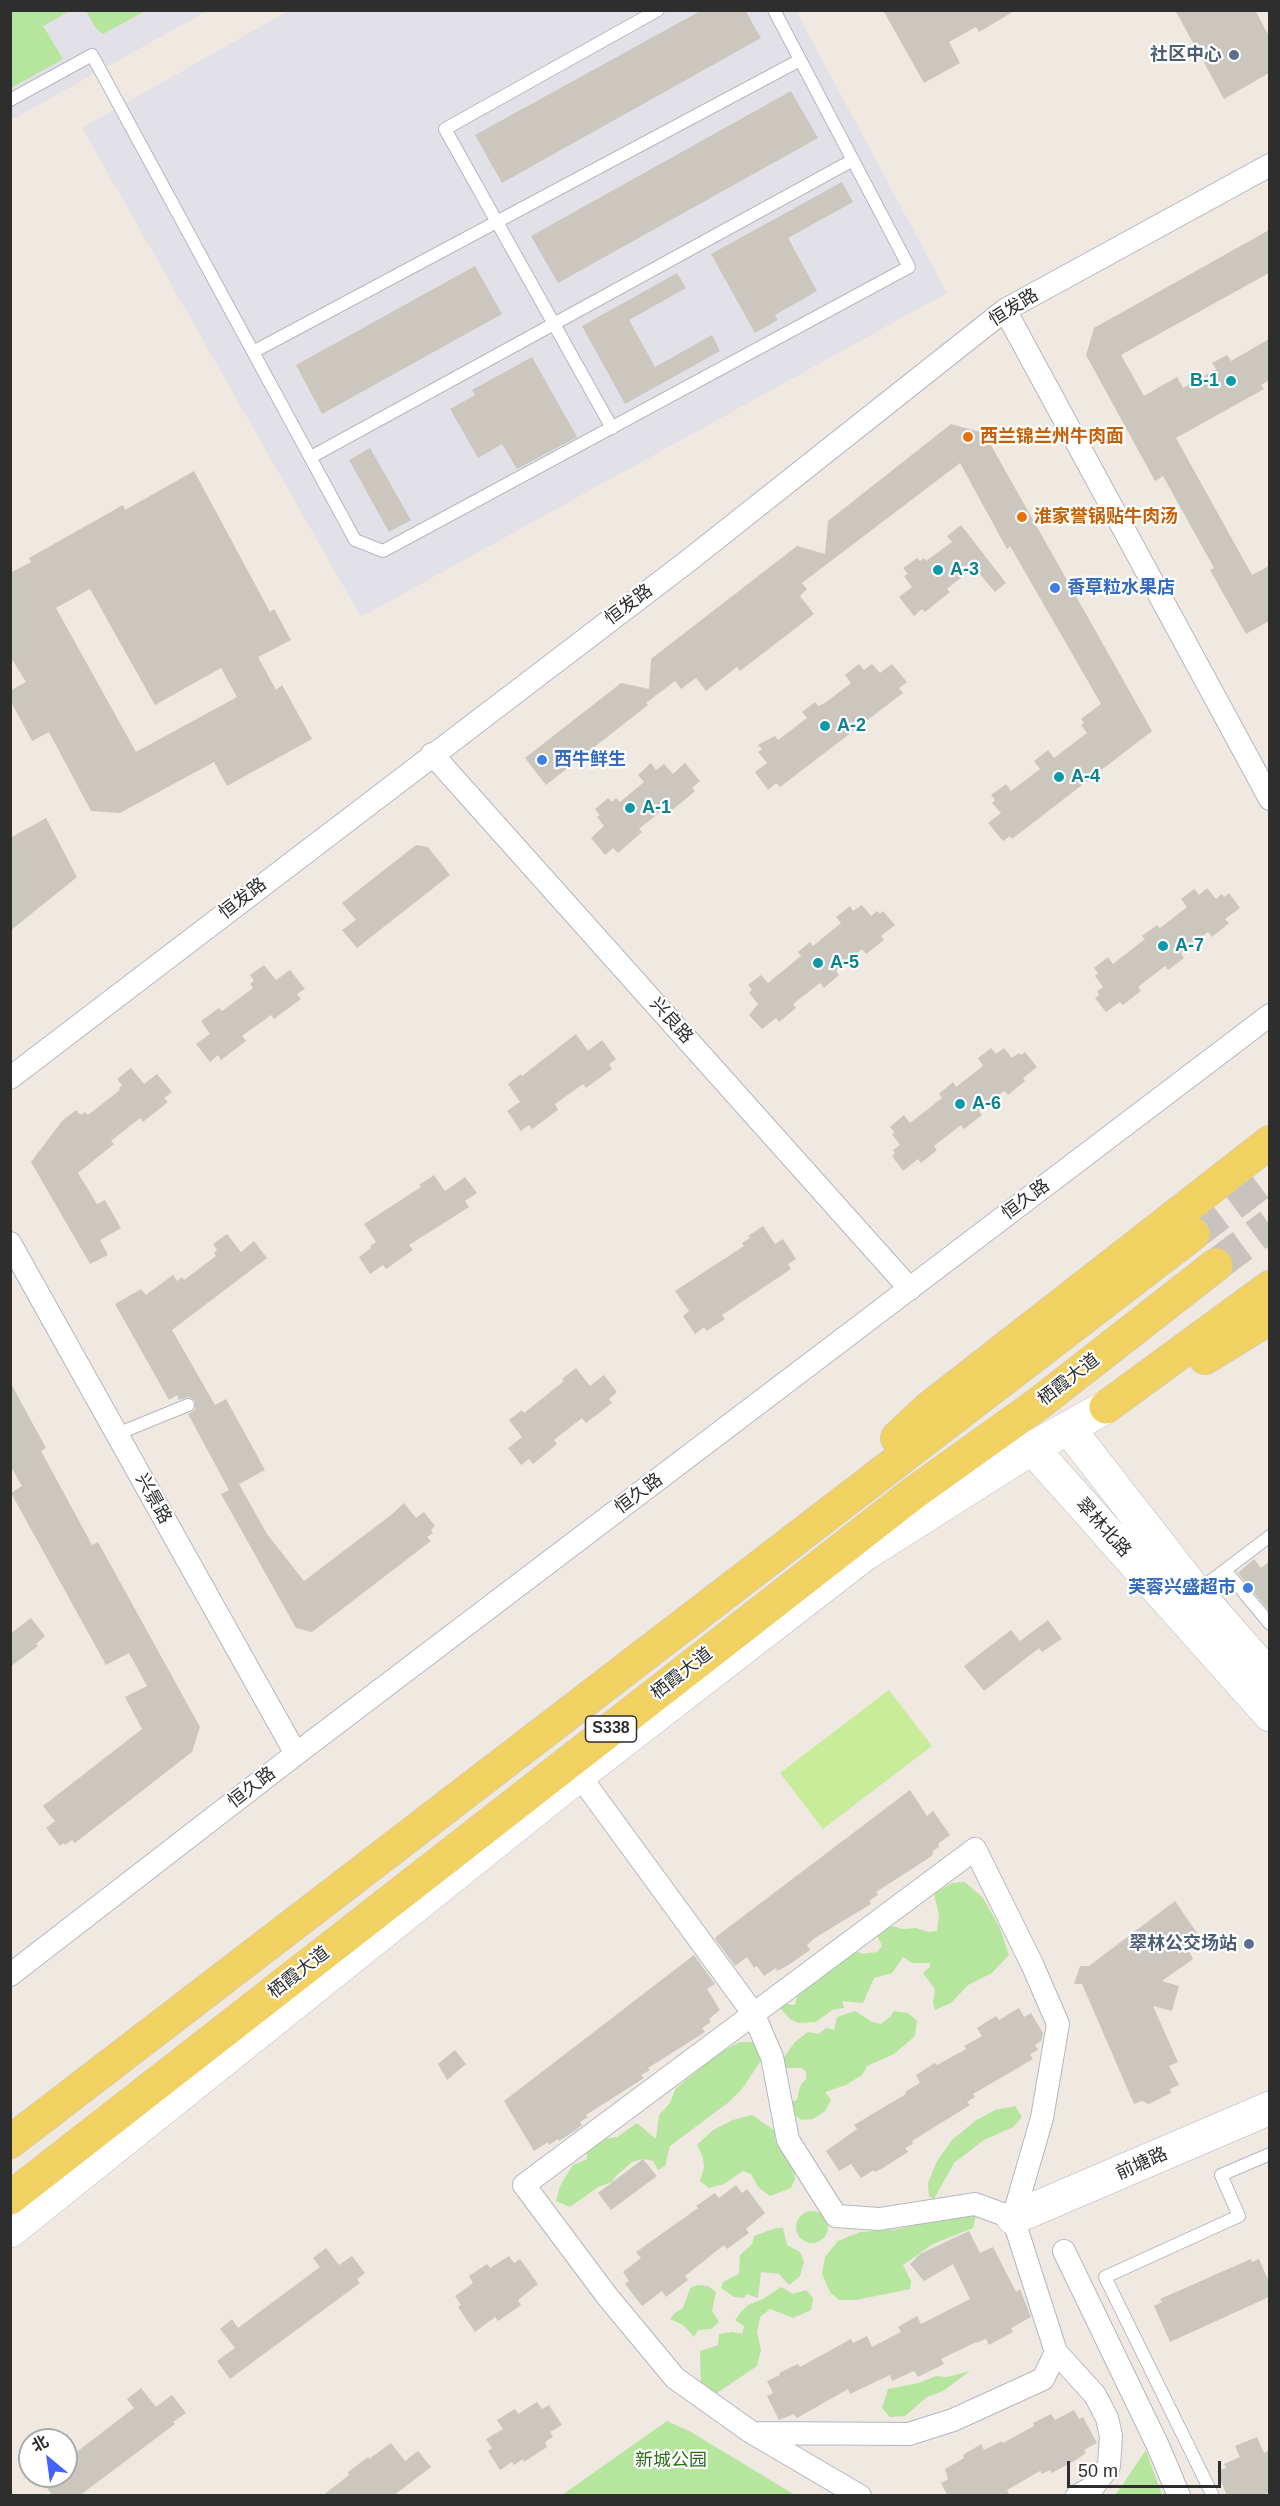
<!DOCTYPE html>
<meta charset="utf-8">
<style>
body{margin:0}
#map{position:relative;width:1280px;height:2506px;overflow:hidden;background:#efe9e1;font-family:Helvetica,"Noto Sans SC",sans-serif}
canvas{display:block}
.frame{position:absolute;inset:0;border:12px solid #2e2e2e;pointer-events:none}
.north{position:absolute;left:18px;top:2428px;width:60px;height:60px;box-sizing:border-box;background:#fff;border:2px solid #ababab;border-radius:50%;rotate:331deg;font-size:16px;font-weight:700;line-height:24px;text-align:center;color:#2e2e2e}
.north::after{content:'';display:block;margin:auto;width:21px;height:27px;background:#4264fb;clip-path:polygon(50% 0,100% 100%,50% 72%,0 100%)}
.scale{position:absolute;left:1067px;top:2461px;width:154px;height:27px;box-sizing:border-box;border:3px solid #2e2e2e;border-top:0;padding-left:8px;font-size:18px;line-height:21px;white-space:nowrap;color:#2e2e2e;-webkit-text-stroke:4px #fff;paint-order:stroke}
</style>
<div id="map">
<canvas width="1280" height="2506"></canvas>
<div class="frame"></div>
<div class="north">北</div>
<div class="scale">50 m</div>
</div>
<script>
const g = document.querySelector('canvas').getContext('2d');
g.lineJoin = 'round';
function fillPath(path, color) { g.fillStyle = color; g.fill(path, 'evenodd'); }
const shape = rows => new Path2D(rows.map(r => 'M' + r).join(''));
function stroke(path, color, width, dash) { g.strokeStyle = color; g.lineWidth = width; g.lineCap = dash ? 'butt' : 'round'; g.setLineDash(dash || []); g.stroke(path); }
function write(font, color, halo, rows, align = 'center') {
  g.font = font + ' Helvetica,"Noto Sans SC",sans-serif'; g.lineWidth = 4.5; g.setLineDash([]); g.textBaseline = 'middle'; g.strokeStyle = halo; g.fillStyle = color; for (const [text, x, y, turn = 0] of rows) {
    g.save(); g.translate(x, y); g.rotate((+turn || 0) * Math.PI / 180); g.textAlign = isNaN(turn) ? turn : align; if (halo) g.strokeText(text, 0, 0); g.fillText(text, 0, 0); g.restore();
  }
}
const industrial = shape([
 [11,11,207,11,11,120],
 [288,11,796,11,947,293,361,617,82,128]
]);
const green = shape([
 [11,10,70,11,43,26,63,59,11,88],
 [86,11,145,11,103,34,95,27],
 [965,1882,983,1898,1000,1928,1009,1955,992,1973,968,1985,951,2003,935,2010,933,2003,935,1989,923,1973,930,1967,930,1963,912,1963,903,1957,892,1973,874,1978,863,2003,842,2001,844,2008,832,2010,816,2022,798,2023,790,2019,780,2008,785,2004,795,2005,798,1993,851,1949,862,1954,877,1952,882,1946,877,1935,888,1925,903,1929,916,1928,929,1932,937,1931,939,1915,934,1894,952,1883],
 [855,2011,872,2022,881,2024,890,2017,894,2011,908,2013,917,2021,915,2036,894,2054,867,2066,862,2075,846,2085,825,2092,831,2100,825,2111,813,2119,801,2120,791,2112,790,2102,797,2100,800,2086,806,2079,806,2072,802,2068,783,2068,784,2057,795,2042,808,2032,819,2034,826,2028,834,2030,837,2017],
 [740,2042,753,2042,762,2051,762,2059,742,2089,729,2102,670,2146,665,2166,658,2170,653,2161,643,2159,632,2162,616,2176,612,2182,598,2187,570,2207,556,2201,560,2186,573,2165,587,2159,586,2149,596,2140,617,2137,637,2123,656,2139,659,2115,670,2103,676,2088,719,2053],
 [1015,2106,1022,2117,1013,2127,984,2140,954,2163,934,2199,929,2196,928,2183,937,2161,952,2140,975,2121,995,2110],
 [752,2115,775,2131,775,2139,781,2151,790,2156,794,2168,795,2179,791,2188,770,2196,758,2187,751,2174,743,2171,724,2184,709,2188,700,2181,704,2168,703,2157,697,2145,713,2130,733,2120],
 [971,2210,976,2215,973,2228,933,2244,903,2265,911,2281,910,2289,856,2300,839,2300,830,2292,822,2274,825,2257,838,2241,860,2232,899,2229],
 '796 2227a16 16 0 1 1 32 0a16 16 0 1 1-32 0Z',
 [776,2228,783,2228,787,2245,800,2252,804,2262,800,2276,789,2285,779,2274,761,2272,758,2298,747,2294,744,2298,734,2297,721,2288,723,2282,739,2274,740,2255,752,2244,754,2236],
 [697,2285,708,2286,716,2292,712,2311,719,2322,711,2329,698,2330,694,2337,683,2325,670,2319,675,2313,683,2308,690,2288],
 [781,2287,793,2294,806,2290,813,2298,811,2310,793,2318,770,2309,760,2317,757,2332,761,2350,757,2366,717,2393,701,2385,700,2351,718,2345,719,2334,732,2332,742,2334,744,2326,735,2320,741,2312,748,2305,763,2299],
 [970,2371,943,2391,927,2397,905,2416,890,2417,882,2408,888,2389,919,2383,936,2376,947,2377],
 [667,2421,691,2432,795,2495,562,2495],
 [1146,2450,1162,2495,1115,2495,1121,2487]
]);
const pitch = shape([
 [889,1690,932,1746,823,1829,780,1773]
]);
const building = shape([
 [702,10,745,10,761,38,502,183,475,135],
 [883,10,1016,10,979,32,976,27,949,42,960,63,924,83],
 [1175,10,1255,10,1269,36,1269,73,1224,99],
 [791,91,818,138,558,283,531,236],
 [842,182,853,202,788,238,817,291,775,315,778,320,755,333,711,254],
 [1269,230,1269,273,1121,355,1144,396,1177,377,1183,388,1216,369,1212,363,1227,355,1231,361,1269,339,1269,380,1261,385,1264,389,1176,438,1252,575,1269,566,1269,621,1246,634,1210,570,1214,568,1163,476,1155,481,1086,355,1094,328],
 [475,266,502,314,322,414,296,365],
 [677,273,686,288,629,320,655,367,712,335,720,351,625,404,582,326],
 [532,357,577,437,517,469,502,444,478,458,450,409,475,395,472,390],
 [951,424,984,433,1152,731,1012,839,1010,836,1003,841,988,823,1001,813,992,803,995,800,991,795,1006,784,1011,791,1040,769,1034,761,1048,750,1054,758,1087,733,1081,725,1084,723,1081,719,1101,704,1010,546,1007,549,960,463,802,583,807,589,800,596,814,614,740,671,737,667,706,691,696,678,681,689,675,681,646,703,648,705,546,785,525,758,621,683,649,689,651,659,797,546,825,554,828,521],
 [370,448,411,520,389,532,349,460],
 [194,471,270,612,274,609,291,640,258,657,276,690,282,685,312,739,227,786,214,762,120,813,91,811,49,732,32,741,10,700,10,691,26,682,10,656,10,573,31,562,29,558,123,505,125,510],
 [90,589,155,705,221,668,237,697,136,752,56,608],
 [961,525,1006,583,995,592,974,567,947,589,950,592,925,612,922,609,914,616,899,597,912,587,904,576,908,574,903,568,917,558,920,561,924,558,926,561,952,542,947,536],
 [859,664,864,670,872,664,880,673,892,664,907,682,899,688,903,693,780,787,776,783,768,790,755,772,767,763,758,752,762,749,758,745,775,736,778,740,807,718,802,712,815,702,818,706,825,703,851,683,845,675],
 [651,763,656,770,664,764,673,774,685,763,700,781,692,788,695,791,670,812,666,807,639,829,642,832,618,853,613,848,605,855,591,838,604,826,597,817,600,815,595,809,608,798,612,802,616,798,620,802,644,782,638,775],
 [46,818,77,877,10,931,10,838],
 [416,845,428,847,450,875,357,948,342,930,356,920,342,903],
 [1207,888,1216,899,1222,894,1224,897,1229,893,1240,908,1225,919,1229,923,1212,937,1208,932,1181,953,1184,958,1168,970,1165,966,1138,987,1141,991,1123,1005,1120,1002,1106,1012,1095,998,1099,995,1097,991,1103,987,1095,976,1098,973,1094,968,1108,957,1113,964,1145,939,1142,936,1157,925,1160,928,1187,907,1181,899,1194,889,1199,895],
 [862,905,871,916,877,911,880,914,883,911,895,925,881,936,884,940,866,954,862,949,836,971,839,975,824,988,820,983,793,1004,796,1008,779,1022,776,1018,762,1029,749,1015,758,1004,749,993,752,990,748,985,761,975,768,983,801,956,798,952,810,942,813,946,841,923,836,917,850,906,853,911],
 [264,965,276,980,290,970,305,989,297,994,301,999,274,1019,271,1015,242,1036,246,1041,221,1060,218,1055,210,1062,196,1044,210,1034,201,1021,219,1008,222,1011,253,988,250,984,254,981,250,975],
 [576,1034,588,1051,602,1040,616,1059,609,1064,612,1069,586,1088,583,1084,555,1104,558,1110,532,1129,529,1125,521,1131,507,1111,520,1102,508,1084,521,1074,522,1076],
 [991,1048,996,1054,1004,1048,1012,1058,1019,1053,1021,1055,1025,1052,1037,1067,1023,1078,1025,1081,1008,1095,1004,1091,979,1111,982,1115,964,1129,961,1125,934,1146,937,1150,921,1163,918,1159,903,1171,892,1156,895,1153,893,1150,900,1145,892,1134,895,1133,890,1127,904,1115,910,1123,942,1098,939,1094,953,1082,956,1087,983,1066,978,1058],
 [131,1068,144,1084,157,1074,172,1092,164,1098,168,1102,143,1122,140,1118,111,1141,114,1144,78,1173,97,1204,105,1200,121,1228,100,1240,108,1255,90,1264,31,1162,62,1121,76,1110,81,1115,85,1112,88,1115,120,1090,119,1088,122,1085,117,1079],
 [434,1175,445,1191,465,1177,477,1193,465,1201,469,1207,409,1245,413,1250,386,1269,383,1265,370,1274,359,1257,371,1248,370,1246,376,1242,364,1224,421,1187,419,1185],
 [763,1226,775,1244,783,1239,796,1259,788,1264,791,1269,722,1315,725,1319,707,1331,704,1327,695,1334,683,1316,689,1311,675,1291,744,1246,742,1243,750,1238,748,1236],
 [227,1234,241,1252,254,1241,267,1258,172,1330,215,1405,226,1399,265,1470,239,1484,267,1534,304,1581,391,1515,404,1503,416,1518,424,1512,435,1526,431,1530,433,1533,427,1537,431,1541,312,1632,296,1628,221,1494,229,1490,188,1414,195,1410,195,1401,189,1397,179,1400,177,1395,169,1400,115,1304,141,1289,146,1295,173,1275,177,1281,182,1277,184,1280,216,1256,214,1253,217,1250,213,1244],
 [576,1368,590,1386,604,1375,617,1392,609,1399,612,1403,586,1423,582,1418,554,1440,557,1444,533,1464,529,1459,521,1465,508,1448,522,1437,509,1420,522,1410,524,1413,564,1381,562,1379],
 [10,1382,46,1448,41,1451,92,1545,98,1542,200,1727,192,1752,75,1843,72,1840,65,1845,63,1843,60,1846,46,1828,55,1821,43,1806,142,1729,125,1697,147,1686,129,1653,106,1665,11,1493,22,1486,10,1465],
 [1254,1559,1261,1568,1269,1562,1269,1611,1238,1573],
 [31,1618,45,1636,36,1644,38,1646,10,1667,10,1634],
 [1048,1620,1062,1639,1042,1652,1039,1648,984,1691,964,1666,1011,1630,1020,1641],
 [910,1790,927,1816,933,1811,950,1835,938,1844,939,1847,933,1851,932,1856,876,1892,878,1895,869,1901,871,1904,815,1938,807,1945,810,1950,787,1966,777,1971,776,1968,764,1976,757,1966,754,1968,747,1957,735,1966,715,1939,717,1936],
 [1175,1901,1201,1939,1187,1948,1193,1959,1162,1981,1179,1986,1172,2011,1153,2006,1178,2062,1169,2066,1179,2085,1170,2089,1171,2093,1149,2104,1142,2101,1134,2104,1082,1984,1074,1984,1080,1966,1089,1966],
 [694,1955,715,1984,707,1989,720,2010,709,2019,711,2022,702,2028,705,2032,648,2068,650,2070,641,2075,644,2078,586,2115,588,2117,580,2122,582,2125,576,2130,559,2141,558,2139,549,2145,548,2142,534,2151,504,2101],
 [1019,2008,1024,2017,1031,2013,1043,2033,1041,2041,1035,2045,1038,2050,1030,2054,1033,2059,973,2094,975,2097,967,2102,970,2105,912,2141,913,2144,905,2148,908,2152,883,2168,875,2172,874,2170,861,2178,851,2164,839,2171,826,2151,857,2129,854,2125,906,2094,905,2092,920,2083,916,2075,935,2063,937,2065,966,2049,964,2046,982,2036,977,2028,996,2016,999,2020],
 [455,2050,466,2064,447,2080,438,2064],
 [643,2159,657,2176,611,2210,598,2193],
 [736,2185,742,2193,747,2189,765,2213,746,2229,749,2233,727,2249,724,2245,685,2276,688,2280,666,2297,662,2291,642,2306,625,2284,629,2281,623,2272,641,2258,636,2252,698,2208,696,2206,715,2193,719,2198],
 [969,2231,980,2253,993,2247,1016,2292,1020,2289,1031,2317,1011,2328,1013,2332,989,2345,986,2339,976,2343,976,2342,941,2359,944,2364,918,2377,914,2371,892,2381,890,2375,850,2394,848,2389,797,2418,794,2414,779,2420,767,2396,773,2393,767,2381,780,2375,779,2373,798,2364,800,2367,851,2339,853,2343,867,2336,872,2347,901,2332,898,2327,917,2316,921,2324,970,2299,953,2264,924,2281,910,2264,920,2254],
 [326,2248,339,2265,352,2256,365,2273,357,2279,360,2283,230,2379,217,2361,235,2348,220,2329,232,2319,238,2328,320,2267,313,2258],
 [509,2256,514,2263,520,2259,538,2284,518,2300,521,2305,498,2321,495,2317,475,2332,458,2307,461,2305,455,2296,473,2283,469,2276,487,2264,490,2268],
 [1251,2259,1252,2262,1259,2259,1269,2282,1269,2297,1170,2342,1154,2306,1162,2302,1160,2299],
 [141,2388,156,2407,172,2395,186,2413,173,2422,175,2424,79,2496,53,2496,38,2476,66,2476,66,2460,134,2408,127,2399],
 [537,2402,542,2409,549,2405,562,2425,550,2432,553,2437,545,2442,547,2447,524,2462,523,2459,514,2465,512,2462,500,2470,488,2451,492,2448,486,2439,503,2429,497,2420,515,2409,518,2414],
 [1074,2410,1079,2419,1083,2417,1097,2443,1084,2450,1086,2453,1076,2460,1052,2473,1050,2470,1042,2474,1040,2471,1007,2490,1010,2496,948,2496,941,2483,948,2479,945,2469,964,2458,963,2455,981,2444,984,2450,1002,2441,1003,2443,1034,2426,1033,2423,1051,2414,1055,2420],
 [1257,2437,1264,2453,1269,2450,1269,2492,1262,2496,1227,2496,1217,2471,1226,2468,1224,2464,1240,2457,1235,2446],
 [391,2443,405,2461,418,2451,431,2467,393,2496,322,2496,349,2475,348,2472,368,2457,369,2459]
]);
const primaryTunnel = shape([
 [1193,1234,1270,1176],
 [1216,1265,1270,1225]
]);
const lane = shape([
 [10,100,92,55,355,540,383,551,909,267,774,10],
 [253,352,800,60],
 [612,428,445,129,658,10],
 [311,457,853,160],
 [117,1434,188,1405],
 [1225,1570,1270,1624],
 [1196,1592,1270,1536],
 [1213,2496,1105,2277,1239,2216,1221,2175,1270,2154]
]);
const street = shape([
 [1005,310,1270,799],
 [432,754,910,1289],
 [10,1078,688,561,1005,310,1270,165],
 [10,1243,296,1754],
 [579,1775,753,2013,772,2057,788,2140,836,2216,879,2219,975,2204,1013,2218],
 [10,1975,296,1754,1270,1015],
 [1064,2251,1158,2446,1179,2496],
 [755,2433,909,2434,953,2420,1043,2379,1056,2352],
 [860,2496,751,2432,675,2378,607,2296,524,2185,975,1849,1032,1964,1058,2024,1042,2118,1013,2218,1056,2352,1095,2395,1107,2418,1111,2436,1109,2466,1093,2487,1077,2496]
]);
const secondary = shape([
 [1069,1429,1196,1592,1270,1677],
 [1032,1448,1270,1715],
 [1013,2218,1270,2108],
 [10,2231,579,1775,865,1554,1032,1448,1106,1407]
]);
const primary = shape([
 [1205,1358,1270,1318],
 [1106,1407,1270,1287],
 [897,1438,929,1408,1270,1142],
 [10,2142,1193,1234],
 [10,2198,915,1492,1038,1404,1216,1265]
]);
const markers = [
 [1234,55,6,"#5c6f8a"],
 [1231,381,6,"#0f9aa8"],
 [968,437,6,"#e8710a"],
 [1022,517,6,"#e8710a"],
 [938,570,6,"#0f9aa8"],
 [1055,588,6,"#3f7fe0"],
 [825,726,6,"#0f9aa8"],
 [542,760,6,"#3f7fe0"],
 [1059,777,6,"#0f9aa8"],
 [630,808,6,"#0f9aa8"],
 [1163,946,6,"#0f9aa8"],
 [818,963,6,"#0f9aa8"],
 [960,1104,6,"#0f9aa8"],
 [1248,1588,6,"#3f7fe0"],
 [1249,1944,6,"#5c6f8a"]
];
const shields = [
 [611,1729,51]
];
const shieldNames = [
 ["S338",611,1729]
];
const serviceNames = [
 ["社区中心",1222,55],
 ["翠林公交场站",1237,1944]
];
const streetNames = [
 ["恒发路",1014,308,-32],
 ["恒发路",629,605,-37],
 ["恒发路",243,899,-38],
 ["兴良路",671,1021,48],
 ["恒久路",1026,1200,-37],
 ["栖霞大道",1069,1380,-38],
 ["恒久路",639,1494,-37],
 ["兴景路",153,1499,61],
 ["翠林北路",1103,1528,48],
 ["栖霞大道",682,1674,-38],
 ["恒久路",252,1788,-38],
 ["栖霞大道",299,1973,-38],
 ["前塘路",1142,2164,-24]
];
const cultureNames = [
 ["B-1",1219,381,"right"],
 ["A-3",950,570],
 ["A-2",837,726],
 ["A-4",1071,777],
 ["A-1",642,808],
 ["A-7",1175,946],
 ["A-5",830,963],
 ["A-6",972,1104]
];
const foodNames = [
 ["西兰锦兰州牛肉面",980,437],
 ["淮家誉锅贴牛肉汤",1034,517]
];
const shopNames = [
 ["香草粒水果店",1067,588],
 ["西牛鲜生",554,760],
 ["芙蓉兴盛超市",1236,1588,"right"]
];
const parkNames = [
 ["新城公园",671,2461]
];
fillPath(industrial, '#e3e1e8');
fillPath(green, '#b6e59e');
fillPath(pitch, '#c9ec9a');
fillPath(building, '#cbc7bf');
stroke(primaryTunnel, '#c8c4bd', 33, [33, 16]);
stroke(lane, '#b4b7c1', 14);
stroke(street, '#b4b7c1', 24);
stroke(secondary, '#b4b7c1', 34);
stroke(primary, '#c9c9c9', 34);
stroke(lane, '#fff', 12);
stroke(street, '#fff', 22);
stroke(secondary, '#fff', 33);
stroke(primary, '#f2d163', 33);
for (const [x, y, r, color] of markers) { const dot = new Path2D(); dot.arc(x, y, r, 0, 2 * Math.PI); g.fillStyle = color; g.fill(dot); stroke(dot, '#fff', 2); }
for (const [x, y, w] of shields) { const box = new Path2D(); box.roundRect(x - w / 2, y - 13, w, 26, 4.5); g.fillStyle = '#fff'; g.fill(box); stroke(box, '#2e2e2e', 1.5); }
write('bold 16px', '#2e2e2e', null, shieldNames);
write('bold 18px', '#4e5e75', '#fff', serviceNames, 'right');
write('18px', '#2e2e2e', '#fff', streetNames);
write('bold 18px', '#0d838f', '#fff', cultureNames, 'left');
write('bold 18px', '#c56008', '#fff', foodNames, 'left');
write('bold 18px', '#366cbe', '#fff', shopNames, 'left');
write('18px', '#2c6e1b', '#fff', parkNames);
</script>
